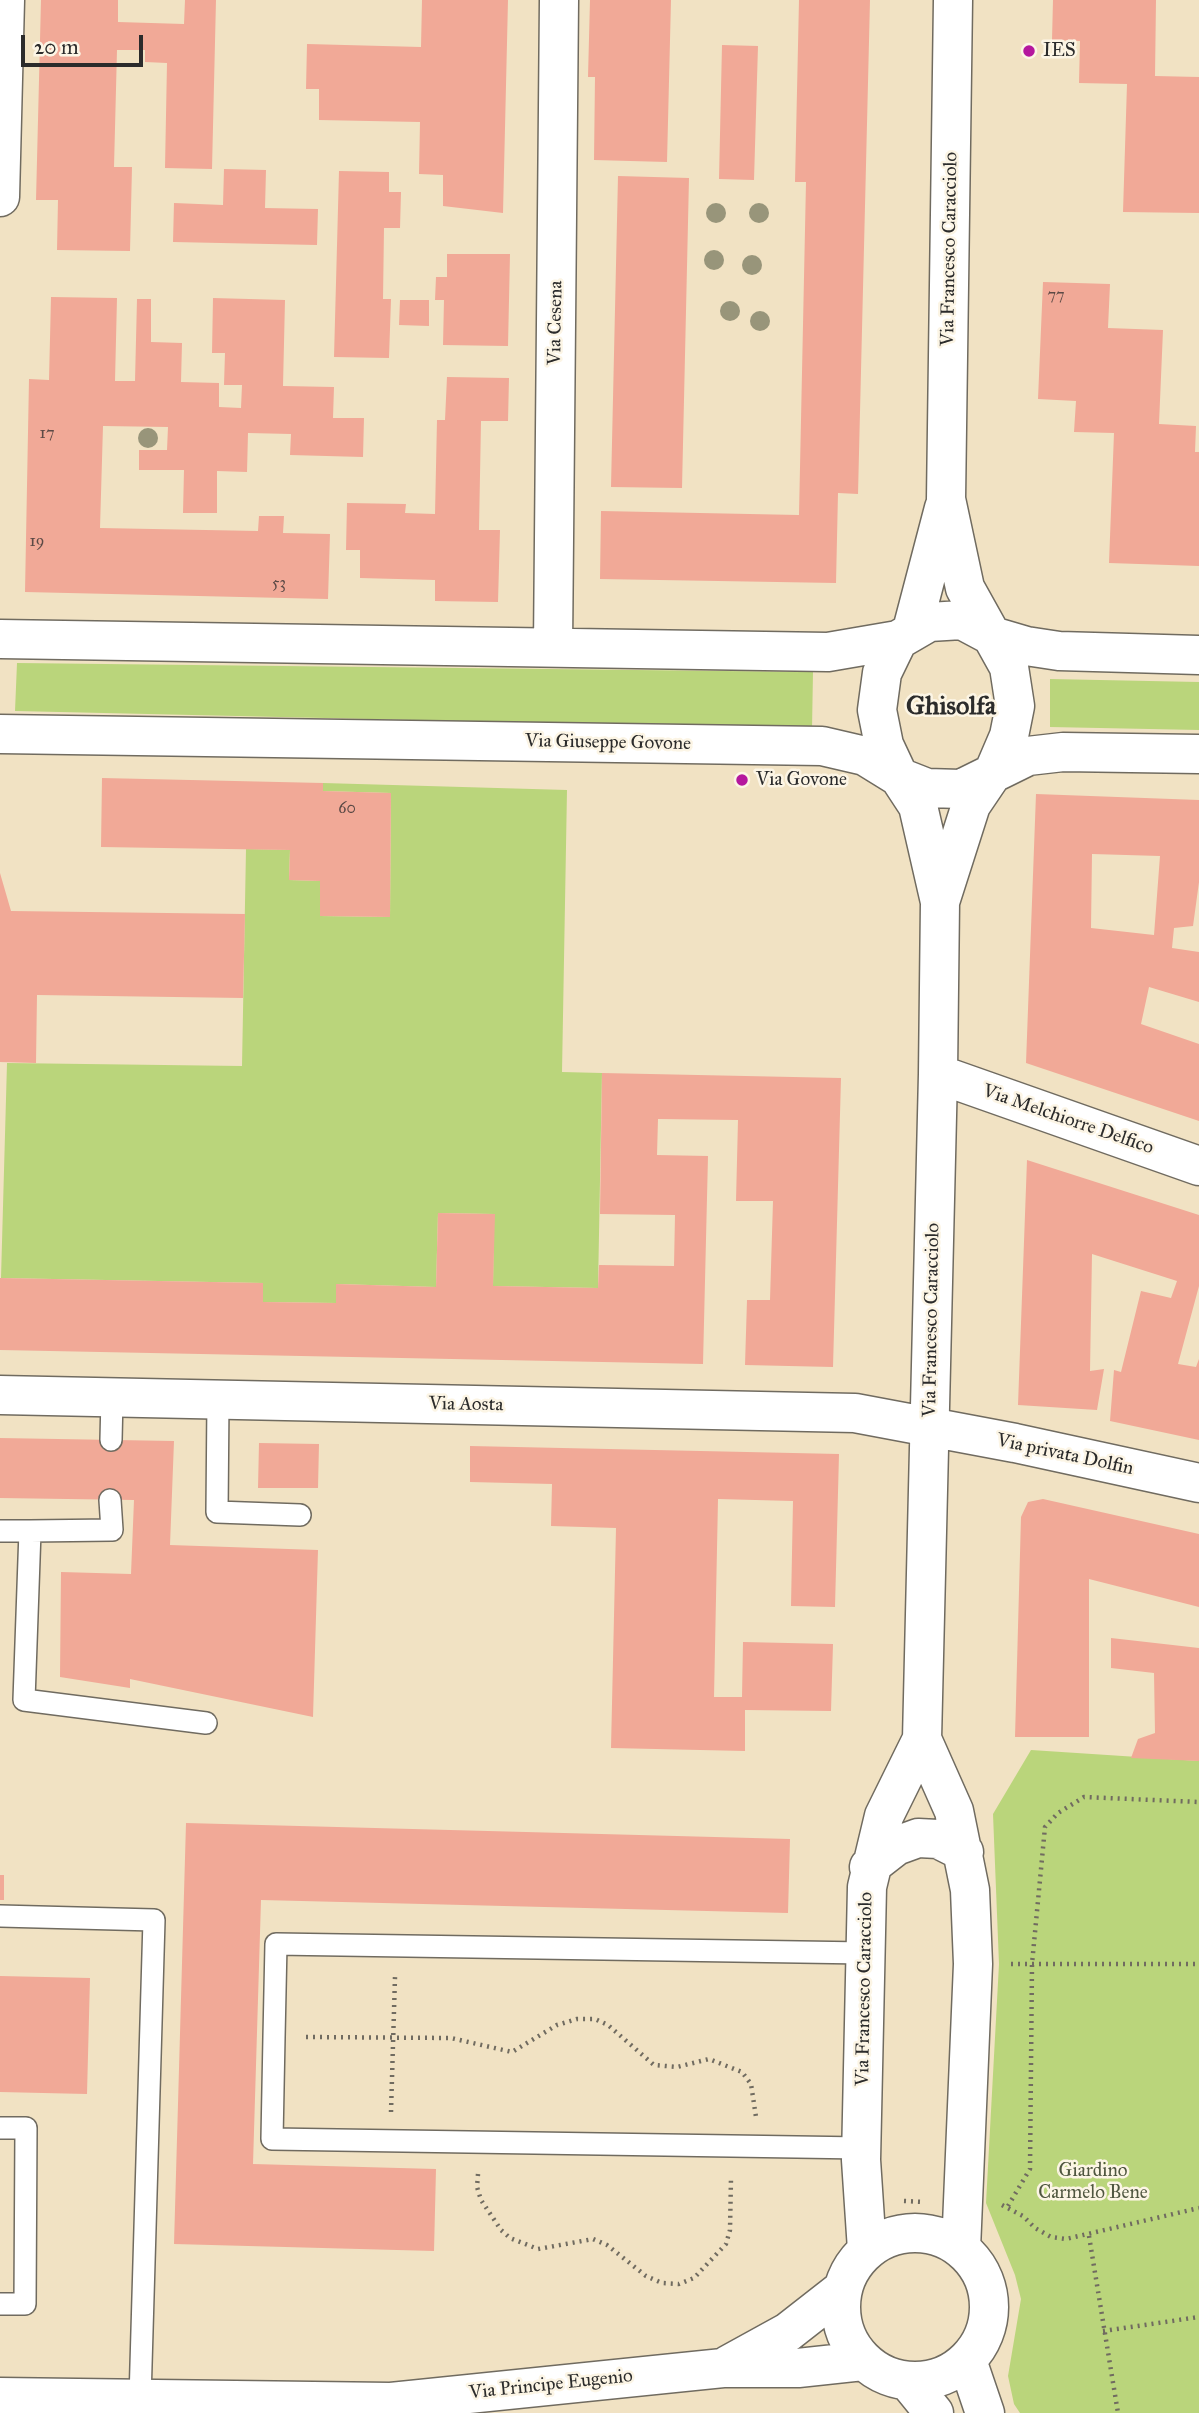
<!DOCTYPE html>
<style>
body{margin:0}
#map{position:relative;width:1199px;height:2413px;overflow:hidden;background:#f1e2c3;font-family:"IM FELL Great Primer",serif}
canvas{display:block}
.scale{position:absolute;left:21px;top:35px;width:122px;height:32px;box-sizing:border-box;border:4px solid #2b2b2b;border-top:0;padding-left:9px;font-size:21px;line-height:24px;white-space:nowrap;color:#2b2b2b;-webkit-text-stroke:5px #fcf5e5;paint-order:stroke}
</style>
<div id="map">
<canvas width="1199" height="2413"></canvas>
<div class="scale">20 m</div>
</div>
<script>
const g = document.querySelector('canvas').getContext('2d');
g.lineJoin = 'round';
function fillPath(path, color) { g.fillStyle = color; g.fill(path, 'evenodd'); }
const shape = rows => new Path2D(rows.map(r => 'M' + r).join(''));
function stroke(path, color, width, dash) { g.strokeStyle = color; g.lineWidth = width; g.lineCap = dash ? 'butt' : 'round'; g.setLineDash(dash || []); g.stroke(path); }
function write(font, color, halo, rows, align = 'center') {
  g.font = font + ' "IM FELL Great Primer",serif'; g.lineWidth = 5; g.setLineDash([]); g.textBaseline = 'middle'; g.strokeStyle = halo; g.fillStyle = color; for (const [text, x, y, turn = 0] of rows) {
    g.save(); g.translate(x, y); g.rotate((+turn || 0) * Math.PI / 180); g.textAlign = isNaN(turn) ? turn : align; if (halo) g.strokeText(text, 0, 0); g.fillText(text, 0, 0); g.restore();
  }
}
const green = shape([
 [17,663,813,672,812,729,15,711],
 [1050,679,1199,682,1199,730,1050,727],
 [323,783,567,790,562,1072,602,1073,598,1288,493,1286,494,1214,438,1213,436,1287,337,1284,336,1303,263,1302,263,1283,1,1278,7,1063,242,1066,246,849,290,850,289,880,320,881,320,916,390,917,391,793,323,791],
 [1031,1750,1199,1761,1199,2413,1020,2413,1014,2404,1008,2376,1021,2299,1015,2275,986,2203,999,1964,993,1814]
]);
const building = shape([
 [41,0,118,0,118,22,184,24,185,0,216,0,212,169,165,168,167,63,145,62,145,50,117,50,114,167,132,167,130,251,57,250,58,200,36,200],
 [422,0,508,0,503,213,443,206,443,175,419,174,420,122,319,120,319,89,306,89,307,44,421,47],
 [590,0,671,0,667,162,594,160,595,77,588,77],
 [799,0,870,0,858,494,838,493,836,583,600,579,601,511,799,515,806,182,795,182],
 [1053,0,1156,0,1155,76,1199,77,1199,213,1123,212,1127,84,1079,83,1080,41,1052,40],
 [722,45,758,46,754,180,719,179],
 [224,169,266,170,265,208,318,209,317,245,173,242,174,203,223,205],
 [339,171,389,172,389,192,401,192,400,228,384,228,383,299,391,299,389,358,334,357],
 [618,176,689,178,682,488,611,487],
 [447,254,510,254,508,346,443,345,444,300,435,300,436,277,447,277],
 [1043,282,1110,284,1108,328,1163,330,1159,424,1196,426,1195,452,1199,452,1199,566,1109,563,1114,433,1074,432,1076,401,1038,399],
 [51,297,117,298,115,381,135,381,137,299,151,299,151,342,182,343,181,382,219,383,219,407,241,408,242,385,224,385,225,353,212,353,213,298,285,300,283,386,334,387,333,418,364,418,363,457,290,455,291,434,248,433,247,472,217,471,217,513,183,513,184,470,139,470,139,450,167,450,168,427,103,426,100,528,258,531,259,516,284,516,283,533,330,534,328,599,25,592,29,379,49,380],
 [400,300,429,300,429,326,399,325],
 [447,377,509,378,508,421,481,421,479,530,500,530,498,602,435,601,435,580,360,578,360,550,346,550,347,503,406,504,405,513,435,514,437,420,445,420],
 [102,778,323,783,323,791,391,793,390,917,320,916,320,881,289,880,290,850,101,847],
 [1036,794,1199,800,1199,882,1193,926,1174,928,1172,948,1199,952,1199,1002,1149,987,1141,1024,1199,1044,1199,1121,1026,1063],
 [1092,854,1160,856,1154,935,1091,928],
 [0,873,11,911,245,914,243,998,37,995,36,1063,0,1062],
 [602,1073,841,1078,833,1367,745,1365,747,1300,770,1300,773,1201,736,1201,738,1120,658,1119,657,1155,708,1156,703,1364,0,1350,0,1278,263,1283,263,1302,336,1303,336,1284,436,1287,438,1213,495,1214,493,1286,598,1288,599,1265,674,1266,675,1215,600,1214],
 [1027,1160,1199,1215,1199,1286,1178,1364,1196,1367,1199,1359,1199,1440,1110,1421,1114,1370,1121,1372,1141,1291,1171,1298,1177,1281,1092,1254,1090,1371,1104,1369,1097,1410,1018,1405],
 [0,1438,174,1441,170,1545,318,1550,313,1717,130,1679,130,1688,60,1677,61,1572,131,1574,134,1500,0,1498],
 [259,1443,319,1444,318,1488,258,1488],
 [470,1446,839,1454,835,1607,791,1606,793,1501,718,1499,714,1697,742,1697,743,1642,833,1644,831,1711,745,1710,745,1751,611,1748,616,1528,551,1526,552,1484,470,1482],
 [1043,1499,1199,1534,1199,1607,1089,1579,1089,1737,1015,1737,1021,1517,1028,1502],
 [1111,1638,1199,1648,1199,1761,1131,1758,1138,1739,1155,1733,1154,1673,1111,1668],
 [186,1823,790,1839,788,1913,261,1900,253,2164,436,2169,434,2251,174,2244],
 [0,1875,4,1875,4,1900,0,1900],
 [0,1976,90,1978,87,2094,0,2092]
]);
const path = shape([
 [1011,1964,1199,1964],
 [306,2037,451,2038,512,2052,557,2025,577,2019,595,2019,608,2025,654,2065,677,2067,709,2059,742,2072,751,2084,756,2117],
 [391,2112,395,1977],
 [478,2174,477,2187,481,2200,501,2230,510,2238,538,2249,593,2239,607,2245,646,2276,662,2283,679,2284,694,2278,726,2244,730,2230,731,2178],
 [904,2201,924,2202],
 [1002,2205,1023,2216,1035,2228,1051,2237,1066,2239,1199,2208],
 [1008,2206,1030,2169,1032,1964,1045,1827,1058,1813,1084,1797,1199,1802],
 [1089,2236,1118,2413],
 [1103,2331,1199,2317]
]);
const lane = shape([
 [218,1400,217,1512,300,1515],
 [111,1440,112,1398],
 [110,1500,112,1530,30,1531,24,1700,206,1723],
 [0,1531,30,1531],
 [0,1916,154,1920,140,2399],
 [0,2128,26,2128,25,2304,0,2304],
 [862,2148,272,2139,274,2037,276,1944,865,1953]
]);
const street = shape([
 [0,197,5,0],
 [912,630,944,508],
 [0,639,828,652,898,640,929,622,962,620,992,636,1026,646,1059,651,1199,655],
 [553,646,559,0],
 [0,734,822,746,865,756,899,777,927,788,961,789,1028,756,1063,752,1199,754],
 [940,902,971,805,994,771,1009,736,1015,706,1009,667,965,588,946,499,953,0],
 [938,1074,1199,1166],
 [0,1395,855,1413,1015,1443,1199,1483],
 [922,1739,954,1811,970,1890,973,1964,961,2249],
 [869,1867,896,1846,918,1838,938,1839,964,1852],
 '841 2307a74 74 0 1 1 148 0a74 74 0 1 1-148 0Z',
 [867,2250,861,2160,867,1887,884,1816,922,1739,938,1074,940,902,918,806,899,777,884,745,877,710,882,673,898,640],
 [967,2360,985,2413],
 [728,2365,788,2332,843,2289],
 [908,2381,934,2413],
 [0,2397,391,2402,723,2368,798,2368,863,2361]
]);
const trees = [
 [716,213],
 [759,213],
 [714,260],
 [752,265],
 [730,311],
 [760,321],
 [148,438]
];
const markers = [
 [1029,51,7,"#b5179e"],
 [742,780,7,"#b5179e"]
];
const numberNames = [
 ["77",1056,296],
 ["17",47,434],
 ["19",37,542],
 ["53",279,584],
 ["60",347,809]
];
const poiNames = [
 ["IES",1043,51],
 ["Via Govone",756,780]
];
const streetNames = [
 ["Via Francesco Caracciolo",950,249,-89],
 ["Via Cesena",556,323,-89],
 ["Via Giuseppe Govone",608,743,1],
 ["Via Melchiorre Delfico",1068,1120,19],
 ["Via Francesco Caracciolo",932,1320,-89],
 ["Via Aosta",466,1405,1],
 ["Via privata Dolfin",1065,1455,12],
 ["Via Francesco Caracciolo",865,1989,-89],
 ["Via Principe Eugenio",551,2385,-6]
];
const parkNames = [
 ["Giardino",1093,2171],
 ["Carmelo Bene",1093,2193]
];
const districtNames = [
 ["Ghisolfa",951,708]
];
fillPath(green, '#bad57b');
fillPath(building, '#f1a997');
stroke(lane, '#706b60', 24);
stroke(street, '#706b60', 41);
stroke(path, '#706b60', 4.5, [2, 5]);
stroke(lane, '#fff', 21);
stroke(street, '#fff', 38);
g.fillStyle = '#98957a';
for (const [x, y] of trees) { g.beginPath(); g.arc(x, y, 10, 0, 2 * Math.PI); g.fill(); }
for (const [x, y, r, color] of markers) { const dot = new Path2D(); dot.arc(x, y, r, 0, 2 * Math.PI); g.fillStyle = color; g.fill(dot); stroke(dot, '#fcf5e5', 2.5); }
write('16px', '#5c4a46', null, numberNames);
write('19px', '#2b2b2b', '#fcf5e5', poiNames, 'left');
write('19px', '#2b2b2b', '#fcf5e5', streetNames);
write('19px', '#4f563f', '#fcf5e5', parkNames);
write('bold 26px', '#2b2b2b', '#fcf5e5', districtNames);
</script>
